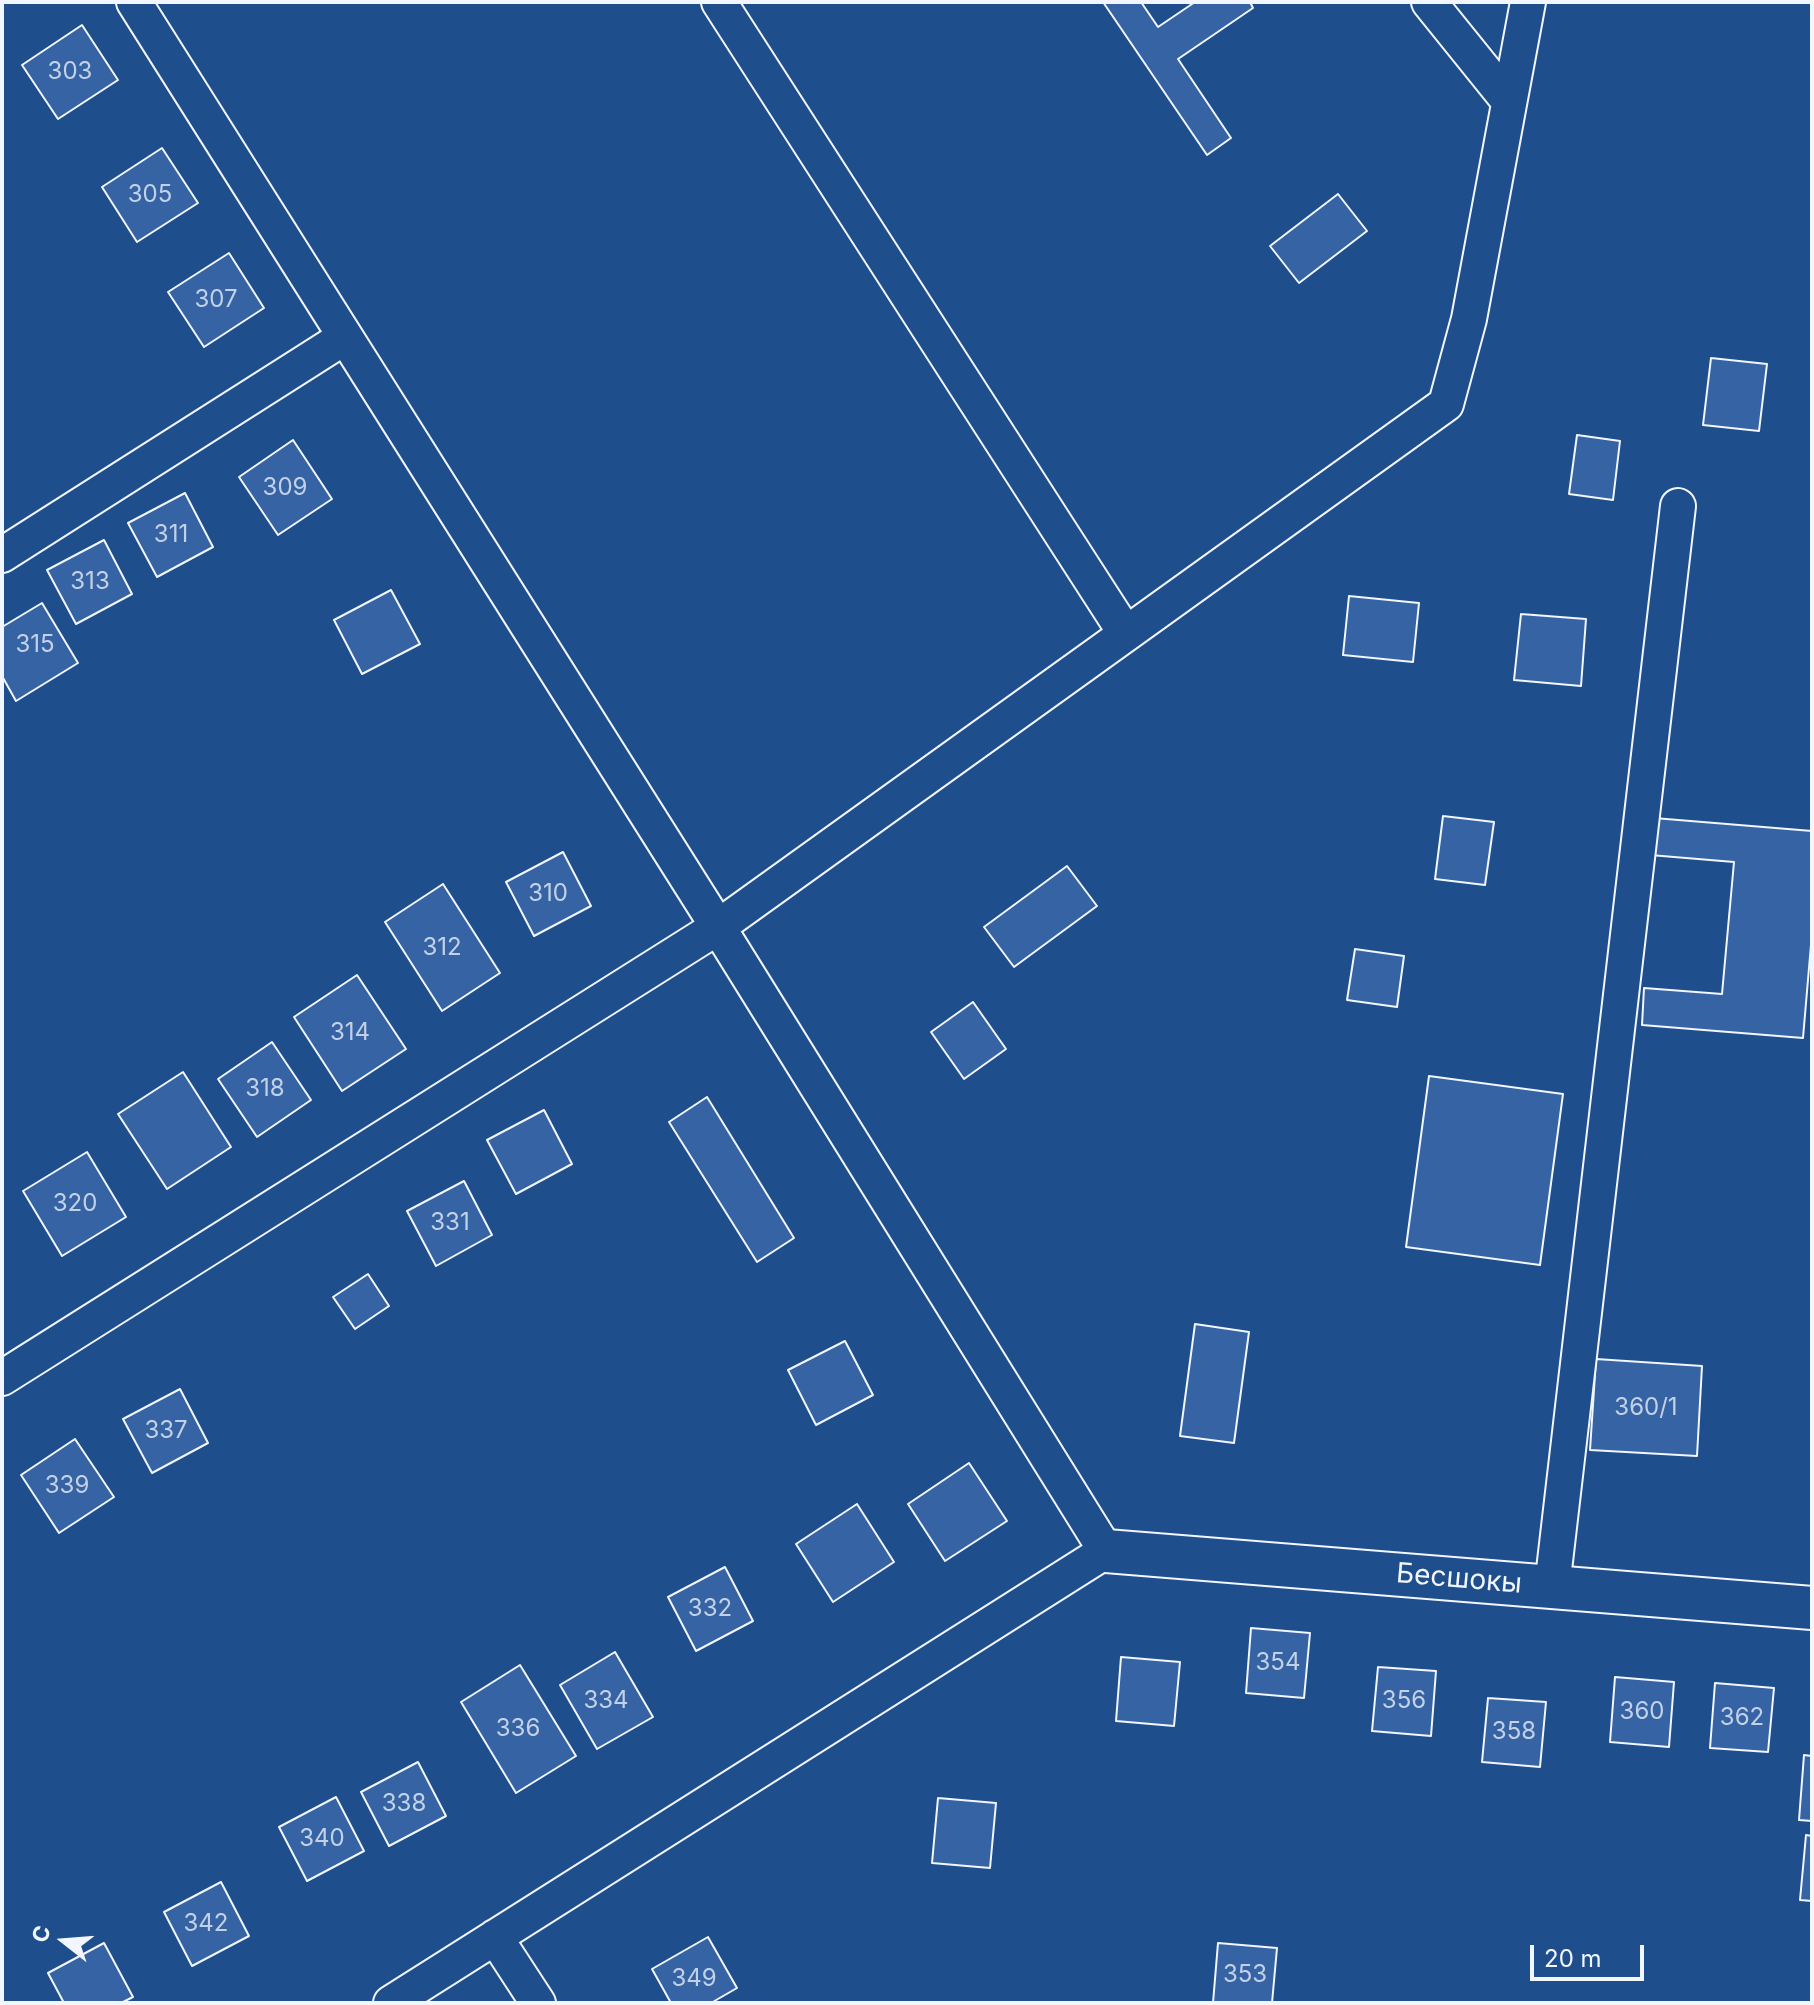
<!DOCTYPE html>
<meta charset="utf-8">
<style>
body{margin:0}
#map{position:relative;width:1814px;height:2005px;overflow:hidden;background:#1f4e8c;font-family:Inter,sans-serif}
canvas{display:block}
.frame{position:absolute;inset:0;border:4px solid #f2f6ff;pointer-events:none}
.north{position:absolute;left:24px;top:1901px;width:80px;height:80px;-webkit-text-stroke:6px #1f4e8c;paint-order:stroke;rotate:287deg;font-size:22px;font-weight:700;line-height:32px;text-align:center;color:#f2f6ff}
.north::after{content:'';display:block;margin:auto;width:28px;height:36px;background:#f2f6ff;clip-path:polygon(50% 0,100% 100%,50% 72%,0 100%)}
.scale{position:absolute;left:1530px;top:1945px;width:114px;height:36px;box-sizing:border-box;border:4px solid #f2f6ff;border-top:0;padding-left:10px;font-size:24px;line-height:28px;white-space:nowrap;color:#f2f6ff;-webkit-text-stroke:6px #1f4e8c;paint-order:stroke}
</style>
<div id="map">
<canvas width="1814" height="2005"></canvas>
<div class="frame"></div>
<div class="north">С</div>
<div class="scale">20 m</div>
</div>
<script>
const g = document.querySelector('canvas').getContext('2d');
g.lineJoin = 'round';
function fillPath(path, color) { g.fillStyle = color; g.fill(path, 'evenodd'); }
const shape = rows => new Path2D(rows.map(r => 'M' + r).join(''));
function stroke(path, color, width, dash) { g.strokeStyle = color; g.lineWidth = width; g.lineCap = dash ? 'butt' : 'round'; g.setLineDash(dash || []); g.stroke(path); }
function write(font, color, halo, rows, align = 'center') {
  g.font = font + ' Inter,sans-serif'; g.lineWidth = 6; g.setLineDash([]); g.textBaseline = 'middle'; g.strokeStyle = halo; g.fillStyle = color; for (const [text, x, y, turn = 0] of rows) {
    g.save(); g.translate(x, y); g.rotate((+turn || 0) * Math.PI / 180); g.textAlign = isNaN(turn) ? turn : align; if (halo) g.strokeText(text, 0, 0); g.fillText(text, 0, 0); g.restore();
  }
}
const building = shape([
 [1103,2,1141,2,1158,27,1195,2,1250,2,1253,8,1178,59,1231,138,1207,155,1103,2],
 [82,25,118,80,58,119,22,65,82,25],
 [162,148,198,203,137,242,102,187,162,148],
 [1338,194,1367,231,1299,283,1270,246,1338,194],
 [229,253,264,308,204,347,168,292,229,253],
 [1711,358,1767,364,1759,431,1703,425,1711,358],
 [1577,435,1620,441,1613,500,1569,494,1577,435],
 [293,440,332,499,278,535,239,477,293,440],
 [185,493,213,547,157,577,128,523,185,493],
 [104,540,132,594,76,624,47,570,104,540],
 [391,590,420,644,362,674,334,620,391,590],
 [1349,596,1419,603,1413,662,1343,655,1349,596],
 [42,603,78,663,16,701,2,676,2,627,42,603],
 [1521,614,1586,619,1581,686,1514,680,1521,614],
 [1443,816,1494,822,1485,885,1435,879,1443,816],
 [1654,818,1812,831,1812,933,1803,1038,1642,1025,1644,988,1722,994,1734,862,1650,855,1654,818],
 [563,852,591,906,534,936,506,882,563,852],
 [1067,866,1097,906,1014,967,984,927,1067,866],
 [443,884,500,973,442,1011,385,922,443,884],
 [1355,949,1404,956,1397,1007,1347,1000,1355,949],
 [357,975,406,1049,342,1091,294,1017,357,975],
 [973,1002,1006,1049,964,1079,931,1032,973,1002],
 [272,1042,311,1100,257,1137,218,1079,272,1042],
 [183,1072,231,1147,167,1189,118,1114,183,1072],
 [1429,1076,1563,1094,1540,1265,1406,1247,1429,1076],
 [707,1097,794,1238,757,1262,669,1122,707,1097],
 [544,1110,572,1164,516,1194,487,1140,544,1110],
 [87,1152,126,1217,62,1256,23,1191,87,1152],
 [464,1181,492,1235,436,1266,407,1211,464,1181],
 [368,1274,389,1306,355,1329,333,1297,368,1274],
 [1195,1324,1249,1332,1234,1443,1180,1436,1195,1324],
 [845,1341,873,1395,816,1425,788,1370,845,1341],
 [1596,1359,1702,1366,1697,1456,1590,1450,1596,1359],
 [180,1389,208,1443,152,1473,123,1419,180,1389],
 [75,1439,114,1497,59,1533,21,1475,75,1439],
 [969,1463,1007,1521,945,1561,908,1504,969,1463],
 [857,1504,894,1562,833,1602,796,1544,857,1504],
 [725,1567,753,1621,696,1651,668,1597,725,1567],
 [1251,1628,1310,1633,1304,1698,1246,1693,1251,1628],
 [615,1652,653,1717,597,1749,560,1685,615,1652],
 [1121,1657,1180,1662,1174,1726,1116,1721,1121,1657],
 [520,1665,576,1756,516,1793,461,1702,520,1665],
 [1378,1667,1436,1671,1431,1736,1372,1731,1378,1667],
 [1615,1677,1674,1682,1669,1747,1610,1742,1615,1677],
 [1715,1683,1774,1688,1768,1752,1710,1748,1715,1683],
 [1488,1698,1546,1702,1540,1767,1482,1762,1488,1698],
 [1804,1755,1812,1756,1812,1821,1799,1820,1804,1755],
 [418,1762,446,1816,389,1846,361,1792,418,1762],
 [336,1797,364,1851,307,1881,279,1827,336,1797],
 [938,1798,996,1803,990,1868,932,1863,938,1798],
 [1806,1835,1812,1836,1812,1901,1800,1900,1806,1835],
 [221,1882,249,1936,192,1966,164,1912,221,1882],
 [708,1937,737,1988,711,2003,671,2003,652,1969,708,1937],
 [104,1943,133,1997,121,2003,64,2003,48,1973,104,1943],
 [1218,1943,1277,1948,1272,2003,1213,2003,1218,1943]
]);
const minor = shape([
 [134,2,718,927,1106,1551,391,2003],
 [719,2,1126,634],
 [1429,2,1508,100],
 [2,555,345,337],
 [2,1378,718,927,1446,404,1469,319,1528,2],
 [1552,1587,1678,506],
 [495,1937,538,2003]
]);
const tertiary = shape([
 [1106,1551,1812,1608]
]);
const numberNames = [
 ["303",70,72],
 ["305",150,195],
 ["307",216,300],
 ["309",285,488],
 ["311",171,535],
 ["313",90,582],
 ["315",35,645],
 ["310",548,894],
 ["312",442,948],
 ["314",350,1033],
 ["318",265,1089],
 ["320",75,1204],
 ["331",450,1223],
 ["360/1",1646,1408],
 ["337",166,1431],
 ["339",67,1486],
 ["332",710,1609],
 ["354",1278,1663],
 ["334",606,1701],
 ["356",1404,1701],
 ["360",1642,1712],
 ["362",1742,1718],
 ["336",518,1729],
 ["358",1514,1732],
 ["338",404,1804],
 ["340",322,1839],
 ["342",206,1924],
 ["353",1245,1975],
 ["349",694,1979]
];
const streetNames = [
 ["Бесшокы",1459,1579,5]
];
fillPath(building, '#3563a3');
stroke(building, '#f2f6ff', 2);
stroke(minor, '#f2f6ff', 38);
stroke(tertiary, '#f2f6ff', 46);
stroke(minor, '#1f4e8c', 34);
stroke(tertiary, '#1f4e8c', 42);
write('24px', '#c3d1e8', null, numberNames);
write('28px', '#f2f6ff', '#1f4e8c', streetNames);
</script>
